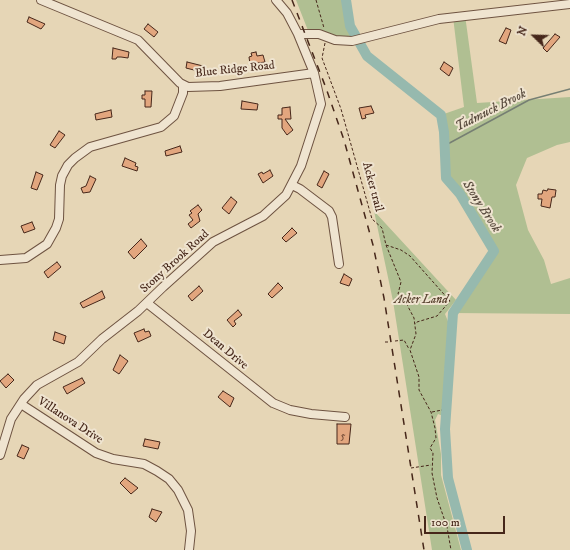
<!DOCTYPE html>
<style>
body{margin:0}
#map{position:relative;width:570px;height:550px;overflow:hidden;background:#e6d6b6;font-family:"IM FELL DW Pica",serif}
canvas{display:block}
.north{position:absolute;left:514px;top:16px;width:40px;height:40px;-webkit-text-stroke:3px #efe4d0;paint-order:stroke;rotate:293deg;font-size:11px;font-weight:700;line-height:16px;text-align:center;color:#46271a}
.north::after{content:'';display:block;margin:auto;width:14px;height:18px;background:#46271a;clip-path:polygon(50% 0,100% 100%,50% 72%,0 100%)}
.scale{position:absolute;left:424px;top:516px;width:81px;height:18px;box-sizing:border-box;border:2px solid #46271a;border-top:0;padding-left:5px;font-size:12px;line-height:14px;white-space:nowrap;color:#46271a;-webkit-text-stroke:3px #efe4d0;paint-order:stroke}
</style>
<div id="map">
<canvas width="570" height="550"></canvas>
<div class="north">N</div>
<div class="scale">100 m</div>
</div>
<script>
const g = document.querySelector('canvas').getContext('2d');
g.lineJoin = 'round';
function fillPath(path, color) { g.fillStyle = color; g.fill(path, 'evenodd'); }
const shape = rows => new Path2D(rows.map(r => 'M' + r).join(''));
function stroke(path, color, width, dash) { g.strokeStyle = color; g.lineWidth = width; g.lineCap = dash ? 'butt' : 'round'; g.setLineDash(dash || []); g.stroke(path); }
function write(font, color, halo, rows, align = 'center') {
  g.font = font + ' "IM FELL DW Pica",serif'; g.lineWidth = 4; g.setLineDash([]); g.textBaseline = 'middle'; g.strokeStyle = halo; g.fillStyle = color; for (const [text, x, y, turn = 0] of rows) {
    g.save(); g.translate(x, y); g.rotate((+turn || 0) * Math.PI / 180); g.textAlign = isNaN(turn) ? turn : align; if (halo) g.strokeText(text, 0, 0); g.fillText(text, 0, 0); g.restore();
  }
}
const green = shape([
 [296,0,346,0,352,41,309,33],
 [465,15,477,103,570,97,570,142,557,145,527,158,516,185,528,230,544,260,551,284,570,278,570,314,453,313,494,251,460,195,446,178,441,115,464,107,453,17],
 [374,211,456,300,445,314,449,324,444,378,445,411,443,416,438,414,435,420,441,454,441,475,461,550,432,550,393,301]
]);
const stream = shape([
 [444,146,529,100,570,89]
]);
const river = shape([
 [346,0,350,26,367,56,441,115,444,132,446,178,460,194,494,251,453,313,445,429,448,478,467,550]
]);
const building = shape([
 [29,17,45,24,41,29,27,22,29,17],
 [148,24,158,32,154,37,144,29,148,24],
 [506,28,511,30,506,44,499,41,506,28],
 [555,34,560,37,547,52,543,48,555,34],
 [113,48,129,52,128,58,121,57,117,57,116,59,112,59,113,48],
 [256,52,257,56,263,55,265,62,250,64,249,57,252,56,251,53,256,52],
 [187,62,203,66,202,72,186,68,187,62],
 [444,62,453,68,449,76,440,69,444,62],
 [145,91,152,91,151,107,145,107,145,99,142,99,142,95,145,95,145,91],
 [242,101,258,104,257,110,241,109,242,101],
 [371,106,374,113,365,115,366,118,362,119,359,108,371,106],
 [290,107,291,119,285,119,293,130,287,135,282,128,282,119,278,119,278,115,282,115,282,108,290,107],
 [111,110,112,117,96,120,95,114,111,110],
 [59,131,65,135,55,148,50,145,59,131],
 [180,146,182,152,166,156,165,151,180,146],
 [125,158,136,163,135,166,138,167,137,171,122,166,125,158],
 [270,170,273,176,263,183,258,174,262,172,263,174,270,170],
 [324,171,329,174,322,188,317,185,324,171],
 [36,172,43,175,37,190,31,188,36,172],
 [90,176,96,179,90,192,83,193,81,188,86,186,90,176],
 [548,189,556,190,555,197,552,197,550,208,541,206,542,199,538,199,538,194,542,194,543,190,547,191,548,189],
 [231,197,237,202,229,214,222,208,231,197],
 [198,205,202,210,198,214,200,221,191,228,188,224,193,220,189,215,192,213,190,211,198,205],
 [32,222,35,229,24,233,21,226,32,222],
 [292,228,297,233,286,242,282,238,292,228],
 [141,239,147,246,134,259,128,252,141,239],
 [57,262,61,267,48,278,44,272,57,262],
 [344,274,352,279,349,286,340,283,344,274],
 [278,283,283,288,272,298,268,294,278,283],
 [199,286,203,291,192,301,188,296,199,286],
 [102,291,105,298,83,308,80,303,102,291],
 [238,310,242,315,234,321,236,324,233,327,227,320,238,310],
 [144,329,145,332,149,331,151,336,138,342,134,333,144,329],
 [55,332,66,336,64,344,53,340,55,332],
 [120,355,128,361,119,374,113,370,120,355],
 [8,374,14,380,6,388,0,381,8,374],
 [82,378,85,383,67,394,63,387,82,378],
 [223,391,234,398,230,407,218,397,223,391],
 [337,424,351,424,349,444,337,444,337,424],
 [145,439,160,442,158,449,143,446,145,439],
 [22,445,29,448,24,459,17,456,22,445],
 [125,478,138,488,131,494,120,483,125,478],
 [152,509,162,512,156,522,149,517,152,509]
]);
const path = shape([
 [316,0,324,28],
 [325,43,322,58,341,109,372,219,382,228,386,245,401,282,398,294,404,299,414,318,416,334,410,350,419,377,419,390,431,412,435,428,436,438,430,448,433,453,432,473,437,498,447,527,451,550],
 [386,245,401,250,410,256,450,301,437,316,417,322,415,324],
 [395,341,404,340,409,349],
 [385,342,388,342],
 [432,412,442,410],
 [411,468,431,465]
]);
const minor = shape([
 [41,0,138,40,180,83,188,87,220,86,314,73],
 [276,0,287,13,298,34],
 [292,185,300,189,329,211,332,217,339,264],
 [0,260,26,258,47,244,56,228,59,219,60,185,62,176,68,165,75,158,90,147,161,127,174,116,183,93,183,85],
 [147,303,273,403,290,410,311,414,345,417],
 [21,404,96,453,113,459,144,464,157,471,169,479,178,490,188,510,191,531,189,550],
 [0,455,11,419,24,399,37,385,78,362,102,339,138,311,163,287,213,242,263,216,286,195,301,166,321,104,314,73,298,34,319,34,335,40,352,41,439,19,570,4]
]);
const rail = shape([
 [292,0,326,88,344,140,373,245,384,298,424,550]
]);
const numberNames = [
 ["5",343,437]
];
const streetNames = [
 ["Blue Ridge Road",235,70,-6],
 ["Acker trail",372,187,75],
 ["Stony Brook Road",175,262,-42],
 ["Dean Drive",225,350,40],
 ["Villanova Drive",70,421,33]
];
const parkNames = [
 ["Acker Land",421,301]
];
const waterNames = [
 ["Tadmuck Brook",491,111,-27],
 ["Stony Brook",481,207,57]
];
fillPath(green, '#b0bf92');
stroke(stream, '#767f73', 1.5);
stroke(river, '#96b9ae', 10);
fillPath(building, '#e2a67e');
stroke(building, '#46271a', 1);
stroke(minor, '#6e5341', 10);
stroke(path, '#46271a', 1, [3, 2]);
stroke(minor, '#efe4d0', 8);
stroke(rail, '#46271a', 1.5, [7, 7]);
write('10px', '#6d4733', null, numberNames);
write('12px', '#46271a', '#efe4d0', streetNames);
write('italic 12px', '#5b4532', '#efe4d0', parkNames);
write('italic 13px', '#5a4c3f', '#efe4d0', waterNames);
</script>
